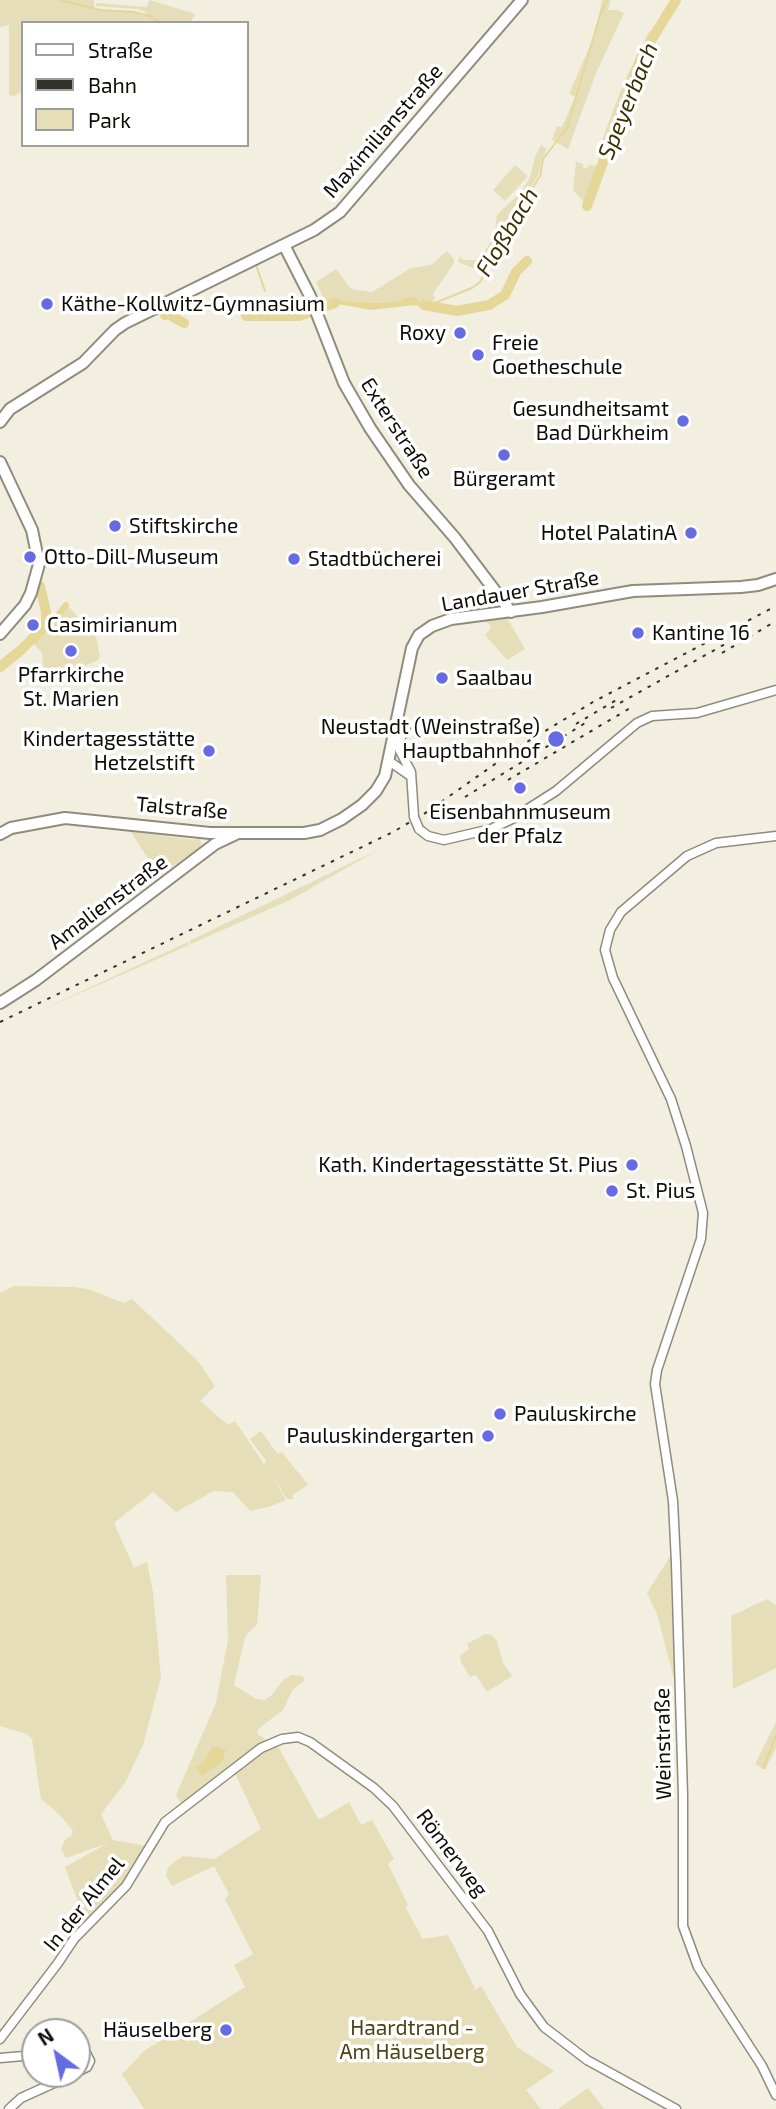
<!DOCTYPE html>
<meta charset="utf-8">
<style>
body{margin:0}
#map{position:relative;width:776px;height:2109px;overflow:hidden;background:#f2efe0;font-family:"Exo 2",sans-serif}
canvas{display:block}
.legend{position:absolute;left:21px;top:21px;width:228px;height:126px;box-sizing:border-box;background:#fff;border:2px solid #9e9e9c;margin:0;padding:9px 12px;list-style:none;font-size:21px;color:#0d0c07}
.legend li{display:flex;align-items:center;gap:14px;height:35px}
.legend b{width:35px;border:2px solid #9e9e9c}
.north{position:absolute;left:21px;top:2018px;width:70px;height:70px;box-sizing:border-box;background:#fff;border:2px solid #9e9e9c;border-radius:50%;rotate:327deg;font-size:19px;font-weight:700;line-height:28px;text-align:center;color:#0d0c07}
.north::after{content:'';display:block;margin:auto;width:24px;height:32px;background:#666ae3;clip-path:polygon(50% 0,100% 100%,50% 72%,0 100%)}
</style>
<div id="map">
<canvas width="776" height="2109"></canvas>
<ul class="legend">
<li><b style="height:9px;background:#fff"></b>Straße</li>
<li><b style="height:9px;background:#33322b"></b>Bahn</li>
<li><b style="height:19px;background:#e5deb8"></b>Park</li>
</ul>
<div class="north">N</div>
</div>
<script>
const g = document.querySelector('canvas').getContext('2d');
g.lineJoin = 'round';
function fillPath(path, color) { g.fillStyle = color; g.fill(path, 'evenodd'); }
const shape = rows => new Path2D(rows.map(r => 'M' + r).join(''));
function stroke(path, color, width, dash) { g.strokeStyle = color; g.lineWidth = width; g.lineCap = dash ? 'butt' : 'round'; g.setLineDash(dash || []); g.stroke(path); }
function write(font, color, halo, rows, align = 'center') {
  g.font = font + ' "Exo 2",sans-serif'; g.lineWidth = 7; g.setLineDash([]); g.textBaseline = 'middle'; g.strokeStyle = halo; g.fillStyle = color; for (const [text, x, y, turn = 0] of rows) {
    g.save(); g.translate(x, y); g.rotate((+turn || 0) * Math.PI / 180); g.textAlign = isNaN(turn) ? turn : align; if (halo) g.strokeText(text, 0, 0); g.fillText(text, 0, 0); g.restore();
  }
}
const green = shape([
 [0,0,94,0,94,9,133,12,144,16,146,12,138,9,96,6,96,3,147,7,149,0,196,14,189,23,23,23,23,91,13,97,9,94,9,25,0,27],
 [602,0,611,0,608,10,617,10,624,13,597,71,568,149,552,140,557,126,562,127,575,97,569,94,596,32],
 [650,30,659,35,635,79,606,156,597,154,623,84],
 [541,145,547,149,542,159,538,175,506,229,483,272,458,262,460,256,463,260,479,260,494,237,497,215,522,191,530,177,535,157],
 [576,162,583,164,583,168,588,168,589,165,599,166,584,202,573,190],
 [515,165,528,176,505,201,493,190],
 [447,251,454,259,454,263,433,294,435,299,427,303,420,301,416,296,403,298,400,301,376,303,334,300,325,302,316,282,336,269,351,289,372,292,411,268,431,265],
 [68,606,96,637,100,657,97,661,51,678,43,667,42,653,32,642,47,626,58,620],
 [507,618,525,649,507,660,485,635,491,628,489,624,484,621],
 [131,832,196,840,200,837,202,848,197,852,196,850,159,876],
 [378,850,290,900,191,944,189,941],
 [188,942,189,945,28,1016],
 [14,1286,74,1287,88,1289,124,1303,132,1299,198,1361,215,1386,200,1401,228,1425,235,1421,264,1464,266,1461,250,1439,261,1431,277,1453,275,1455,282,1452,308,1485,292,1495,293,1499,287,1499,270,1472,286,1500,271,1506,250,1511,233,1492,214,1491,176,1512,153,1492,114,1523,134,1568,147,1562,153,1592,161,1677,143,1745,125,1783,101,1814,113,1840,146,1846,122,1883,85,1920,65,1867,108,1843,66,1858,61,1849,65,1840,71,1836,73,1831,62,1817,41,1799,32,1739,27,1734,0,1726,0,1293],
 [673,1552,676,1678,673,1675,657,1614,647,1593],
 [226,1575,261,1575,257,1624,245,1637,234,1685,256,1699,264,1700,272,1695,284,1679,292,1675,303,1676,304,1681,293,1689,283,1710,258,1729,257,1734,279,1748,319,1820,349,1802,361,1825,372,1820,394,1859,388,1864,408,1905,405,1907,423,1939,448,1935,475,1988,472,1991,481,1986,517,2047,554,2071,526,2090,541,2109,144,2109,122,2074,144,2051,245,1987,234,1965,253,1954,225,1899,229,1894,214,1866,172,1886,166,1876,168,1867,183,1856,214,1859,261,1829,231,1765,181,1803,176,1795,216,1703,228,1639],
 [767,1599,776,1605,776,1668,733,1689,731,1616],
 [485,1634,491,1635,497,1641,503,1663,512,1676,487,1692,476,1675,470,1677,461,1662,460,1655,469,1649,467,1644],
 [776,1722,776,1748,765,1770,755,1764],
 [588,2088,604,2109,558,2109]
]);
const water = shape([
 [416,296,420,302,436,305,435,309,414,305,371,310,338,304,324,307,323,304,334,300,376,303,400,301,403,298],
 [213,1746,226,1750,222,1762,202,1776,195,1767,203,1763]
]);
const stream = shape([
 [59,0,101,10,134,12,150,16,162,23],
 [256,265,265,291],
 [264,300,266,316],
 [430,305,472,288,480,282,507,229,540,176,543,159,567,128,600,15,607,0],
 [177,320,178,320],
 [763,1768,776,1736]
]);
const canal = shape([
 [46,625,54,620,66,605]
]);
const river = shape([
 [587,206,642,55,676,0],
 [424,305,457,311,489,305,505,295,516,272,527,261],
 [165,315,168,314,184,323],
 [246,316,299,316,335,303],
 [0,667,21,650,46,625,46,612,40,586]
]);
const minor = shape([
 [395,733,400,751,411,772,414,817],
 [398,743,406,728],
 [389,761,409,775],
 [419,829,428,836,444,840,491,829,512,819,556,791,637,723,652,716,697,713,776,690],
 [776,836,716,843,687,856,621,912,610,930,605,950,613,978,671,1099,686,1146,703,1213,701,1239,657,1370,655,1384,673,1501,676,1563,683,1795,683,1926,698,1967,762,2066,776,2095],
 [0,2039,58,1963,74,1939,126,1886,165,1822,261,1748,282,1739,298,1737,310,1742,374,1788,393,1806,488,1931,520,1994,544,2027,587,2060,676,2109],
 [77,2051,86,2053,90,2061,87,2067,77,2072],
 [0,2058,35,2055],
 [9,2109,21,2098,74,2074]
]);
const major = shape([
 [284,245,310,296,344,383,370,428,409,485,455,538,511,612],
 [0,422,10,409,83,363,115,330,125,323,314,230,340,212,522,0],
 [0,462,32,530,39,564,31,593,25,605,0,634],
 [0,834,11,828,65,818,210,833,304,833,320,830,342,819,362,805,376,791,385,776,412,648,419,635,432,626,451,619,542,607,633,591,741,587,758,585,776,579],
 [0,1003,36,980,215,844,236,834]
]);
const rail = shape([
 [722,653,776,621],
 [611,708,727,643],
 [576,724,618,699],
 [508,780,632,707],
 [465,797,587,722],
 [0,1022,393,832,424,814,522,745,593,702,776,606]
]);
const minorBridge = shape([
 [414,817,419,829]
]);
const markers = [
 [47,304,7,"#666ae3"],
 [460,333,7,"#666ae3"],
 [478,355,7,"#666ae3"],
 [683,421,7,"#666ae3"],
 [504,455,7,"#666ae3"],
 [115,526,7,"#666ae3"],
 [691,533,7,"#666ae3"],
 [30,557,7,"#666ae3"],
 [294,559,7,"#666ae3"],
 [33,625,7,"#666ae3"],
 [638,633,7,"#666ae3"],
 [71,651,7,"#666ae3"],
 [442,678,7,"#666ae3"],
 [556,739,9,"#666ae3"],
 [209,751,7,"#666ae3"],
 [520,788,7,"#666ae3"],
 [632,1165,7,"#666ae3"],
 [612,1191,7,"#666ae3"],
 [500,1414,7,"#666ae3"],
 [488,1436,7,"#666ae3"],
 [226,2030,7,"#666ae3"]
];
const streetNames = [
 ["Maximilianstraße",383,131,-49],
 ["Exterstraße",397,428,57],
 ["Landauer Straße",520,591,-10],
 ["Talstraße",182,808,5],
 ["Amalienstraße",108,902,-37],
 ["Weinstraße",663,1744,-91],
 ["Römerweg",452,1853,53],
 ["In der Almel",84,1904,-51]
];
const poiNames = [
 ["Käthe-Kollwitz-Gymnasium",61,304],
 ["Roxy",446,333,"right"],
 ["Freie",492,343],
 ["Goetheschule",492,367],
 ["Gesundheitsamt",669,409,"right"],
 ["Bad Dürkheim",669,433,"right"],
 ["Bürgeramt",504,479,"center"],
 ["Stiftskirche",129,526],
 ["Hotel PalatinA",677,533,"right"],
 ["Otto-Dill-Museum",44,557],
 ["Stadtbücherei",308,559],
 ["Casimirianum",47,625],
 ["Kantine 16",652,633],
 ["Pfarrkirche",71,675,"center"],
 ["St. Marien",71,699,"center"],
 ["Saalbau",456,678],
 ["Neustadt (Weinstraße)",540,727,"right"],
 ["Hauptbahnhof",540,751,"right"],
 ["Kindertagesstätte",195,739,"right"],
 ["Hetzelstift",195,763,"right"],
 ["Eisenbahnmuseum",520,812,"center"],
 ["der Pfalz",520,836,"center"],
 ["Kath. Kindertagesstätte St. Pius",618,1165,"right"],
 ["St. Pius",626,1191],
 ["Pauluskirche",514,1414],
 ["Pauluskindergarten",474,1436,"right"],
 ["Häuselberg",212,2030,"right"]
];
const parkNames = [
 ["Haardtrand -",412,2028],
 ["Am Häuselberg",412,2052]
];
const waterNames = [
 ["Speyerbach",628,101,-68],
 ["Floßbach",507,232,-59]
];
fillPath(green, '#e5deb8');
fillPath(water, '#e4d798');
stroke(stream, '#e4d798', 2);
stroke(canal, '#e4d798', 6);
stroke(river, '#e4d798', 10);
stroke(minor, '#8f8c7e', 11);
stroke(major, '#8f8c7e', 14);
stroke(minor, '#fff', 8);
stroke(major, '#fff', 10);
stroke(rail, '#33322b', 2, [3.5, 7]);
stroke(minorBridge, '#8f8c7e', 11, []);
stroke(minorBridge, '#fff', 8);
for (const [x, y, r, color] of markers) { const dot = new Path2D(); dot.arc(x, y, r, 0, 2 * Math.PI); g.fillStyle = color; g.fill(dot); stroke(dot, '#fff', 2.5); }
write('21px', '#0d0c07', '#fff', streetNames);
write('21px', '#0d0c07', '#fff', poiNames, 'left');
write('21px', '#4d4312', '#fff', parkNames);
write('italic 23px', '#3b3100', '#fff', waterNames);
</script>
